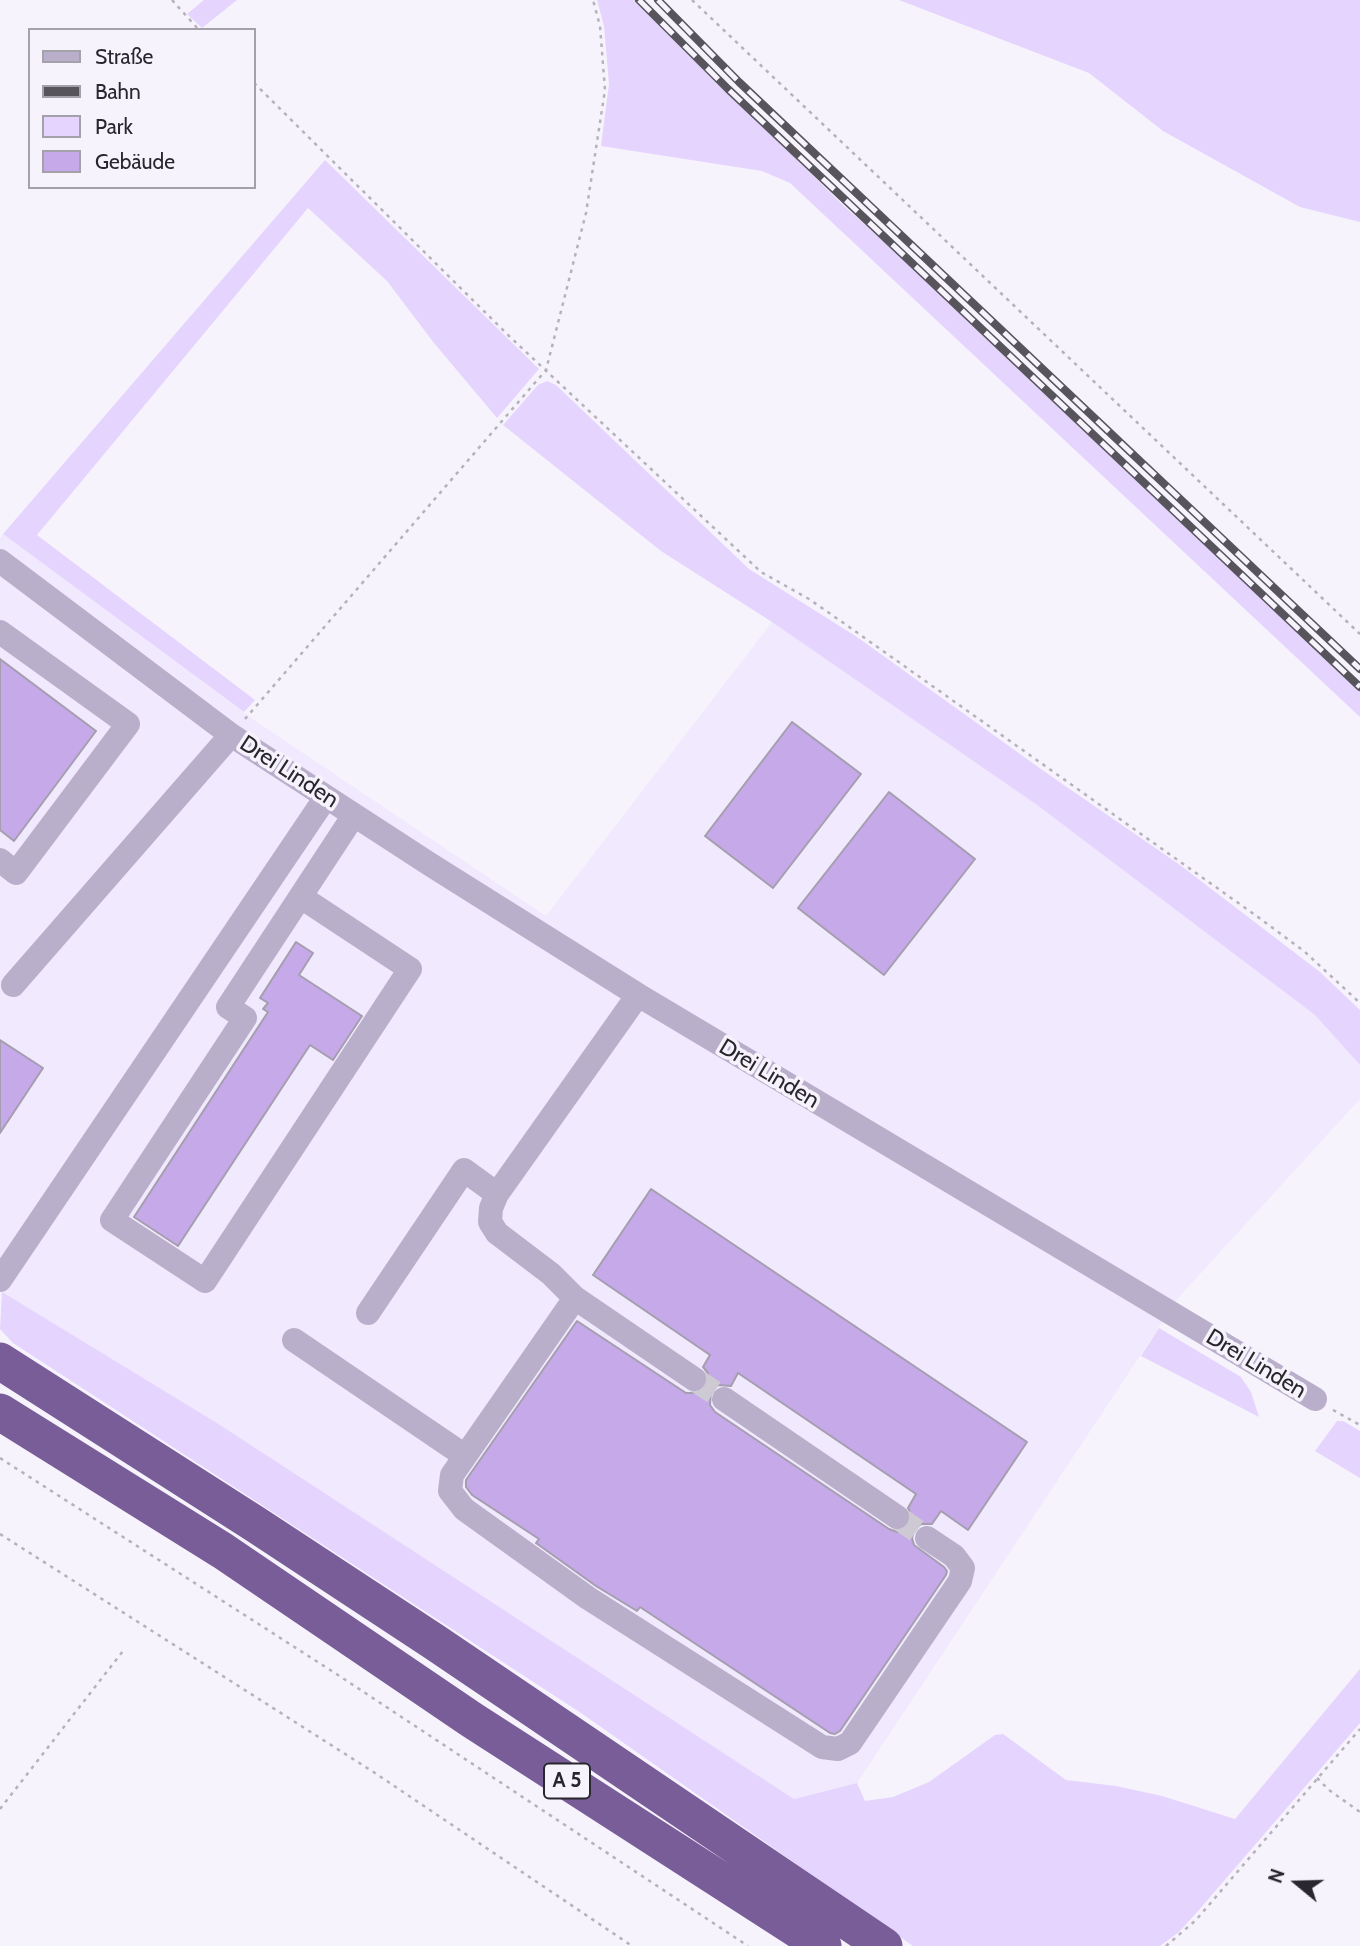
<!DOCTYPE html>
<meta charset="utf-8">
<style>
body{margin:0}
#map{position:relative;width:1360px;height:1946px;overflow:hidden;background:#f7f3fd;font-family:Cabin,sans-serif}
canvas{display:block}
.legend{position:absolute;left:28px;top:28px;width:228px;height:161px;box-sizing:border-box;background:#f7f3fd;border:2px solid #a5a1aa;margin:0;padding:9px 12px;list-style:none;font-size:21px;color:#29272d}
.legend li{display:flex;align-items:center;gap:14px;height:35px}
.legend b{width:35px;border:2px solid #a5a1aa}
.north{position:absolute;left:1262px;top:1848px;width:70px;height:70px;-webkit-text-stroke:5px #f7f3fd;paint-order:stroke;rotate:289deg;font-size:19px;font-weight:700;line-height:28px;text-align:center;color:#29272d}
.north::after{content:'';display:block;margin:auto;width:24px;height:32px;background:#29272d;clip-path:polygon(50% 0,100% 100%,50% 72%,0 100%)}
</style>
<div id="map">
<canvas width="1360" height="1946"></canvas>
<ul class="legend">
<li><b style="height:9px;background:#baafcb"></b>Straße</li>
<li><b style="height:9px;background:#57555b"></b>Bahn</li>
<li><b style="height:19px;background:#e5d4fe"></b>Park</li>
<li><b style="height:19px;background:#c5a9e9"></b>Gebäude</li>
</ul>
<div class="north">N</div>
</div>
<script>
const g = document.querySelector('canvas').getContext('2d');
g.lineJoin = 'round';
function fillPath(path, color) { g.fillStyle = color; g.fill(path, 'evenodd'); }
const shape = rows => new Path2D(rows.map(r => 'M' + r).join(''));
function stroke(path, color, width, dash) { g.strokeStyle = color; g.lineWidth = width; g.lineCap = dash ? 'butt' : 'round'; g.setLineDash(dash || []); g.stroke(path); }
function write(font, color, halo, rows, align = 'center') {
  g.font = font + ' Cabin,sans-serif'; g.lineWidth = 7; g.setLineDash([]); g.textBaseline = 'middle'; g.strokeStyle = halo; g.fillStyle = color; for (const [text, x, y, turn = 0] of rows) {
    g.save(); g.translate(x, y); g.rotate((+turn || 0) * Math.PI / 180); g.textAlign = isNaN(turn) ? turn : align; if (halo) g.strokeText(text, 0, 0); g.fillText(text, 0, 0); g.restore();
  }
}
const built = shape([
 [3,534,254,720,546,916,772,622,1037,805,1315,1015,1360,1065,1360,1099,1179,1297,857,1783,794,1799,217,1423,0,1291,0,538]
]);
const green = shape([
 [204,0,237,0,202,28,187,14],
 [597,0,634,0,845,207,927,280,1360,690,1360,717,790,183,762,171,601,146,609,84,604,26],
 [899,0,1360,0,1360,222,1300,207,1163,131,1089,73],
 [325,160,539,369,497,418,434,343,387,281,308,208,37,535,255,700,244,712,3,534],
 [547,381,556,385,749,569,857,637,1045,772,1180,865,1320,972,1360,1010,1360,1065,1315,1015,1037,805,772,622,661,551,503,425,538,385],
 [2,1292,217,1423,794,1799,857,1783,865,1801,893,1797,929,1782,995,1735,1003,1734,1066,1780,1116,1786,1162,1796,1235,1819,1360,1669,1360,1723,1198,1911,1179,1932,1160,1946,913,1946,581,1713,13,1343,0,1329],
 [1159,1328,1241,1377,1251,1392,1259,1417,1141,1356],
 [1337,1421,1343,1421,1360,1431,1360,1478,1315,1451]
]);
const building = shape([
 [0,659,96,731,14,841,0,830,0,659],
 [792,722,861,774,773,888,705,836,792,722],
 [889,792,975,859,884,975,798,908,889,792],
 [296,942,313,953,299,975,362,1016,333,1060,310,1045,178,1246,134,1217,268,1012,263,1009,268,1003,260,998,296,942],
 [0,1040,43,1068,0,1133,0,1040],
 [651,1189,1027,1442,968,1530,941,1511,932,1524,921,1524,914,1530,912,1538,914,1545,944,1567,947,1571,946,1575,840,1731,835,1734,830,1733,640,1607,637,1611,596,1586,536,1543,539,1539,472,1495,466,1487,466,1480,577,1321,686,1393,700,1393,707,1387,708,1373,703,1367,710,1355,593,1275,651,1189],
 [738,1373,916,1494,908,1508,912,1517,909,1526,897,1532,889,1529,715,1412,710,1405,711,1391,718,1385,731,1386,738,1373]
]);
const minorTunnel = shape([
 [694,1379,724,1399],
 [897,1517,927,1538]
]);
const path = shape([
 [172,0,199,30],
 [692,0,1360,634],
 [254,83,509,336,761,572,809,599,845,624,1258,917,1305,952,1360,1003],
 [245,719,546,370,586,213,605,90,600,26,593,0],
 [1333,1410,1360,1425],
 [0,1458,338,1675,748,1946],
 [0,1534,375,1773,632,1946],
 [1317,1778,1329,1790,1360,1812],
 [0,1809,123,1651],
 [1166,1946,1196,1920,1360,1729]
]);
const minor = shape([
 [0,561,231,735,431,865,638,995,1315,1399],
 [0,632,128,724,16,873,0,860],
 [301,897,410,969,205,1281,112,1220,245,1018,228,1007,354,815],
 [13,985,231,735],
 [638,995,497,1194,491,1208,490,1222,497,1233,551,1274,575,1298,694,1379],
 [0,1280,326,797],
 [575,1298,452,1475,450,1491,464,1509,588,1598,822,1747,838,1749,850,1743,960,1581,963,1568,954,1556,927,1538],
 [368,1313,464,1170,497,1194],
 [294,1340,465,1456],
 [724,1399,897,1517]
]);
const highway = shape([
 [0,1361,255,1524,433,1641,884,1946],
 [0,1412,223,1551,472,1720,823,1946]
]);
const rail = shape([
 [639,0,728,89,1360,687],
 [658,0,739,82,1360,669]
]);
const shields = [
 [567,1781,46]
];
const shieldNames = [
 ["A 5",567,1781]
];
const streetNames = [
 ["Drei Linden",289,772,33],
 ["Drei Linden",769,1074,31],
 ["Drei Linden",1256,1364,31]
];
fillPath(built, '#f1e9fd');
fillPath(green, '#e5d4fe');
fillPath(building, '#c5a9e9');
stroke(building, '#a49eae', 2);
stroke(minorTunnel, '#cecad3', 24, [24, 12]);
stroke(path, '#b5b2bb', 2.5, [3.5, 5]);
stroke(minor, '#baafcb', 24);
stroke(highway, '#785d98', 37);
stroke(rail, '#57555b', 8);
stroke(rail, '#f7f3fd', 5, [16]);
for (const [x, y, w] of shields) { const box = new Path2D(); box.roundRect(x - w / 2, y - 17.5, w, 35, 5); g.fillStyle = '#f7f3fd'; g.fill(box); stroke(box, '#29272d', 2); }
write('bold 21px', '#29272d', null, shieldNames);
write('23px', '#29272d', '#f7f3fd', streetNames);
</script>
